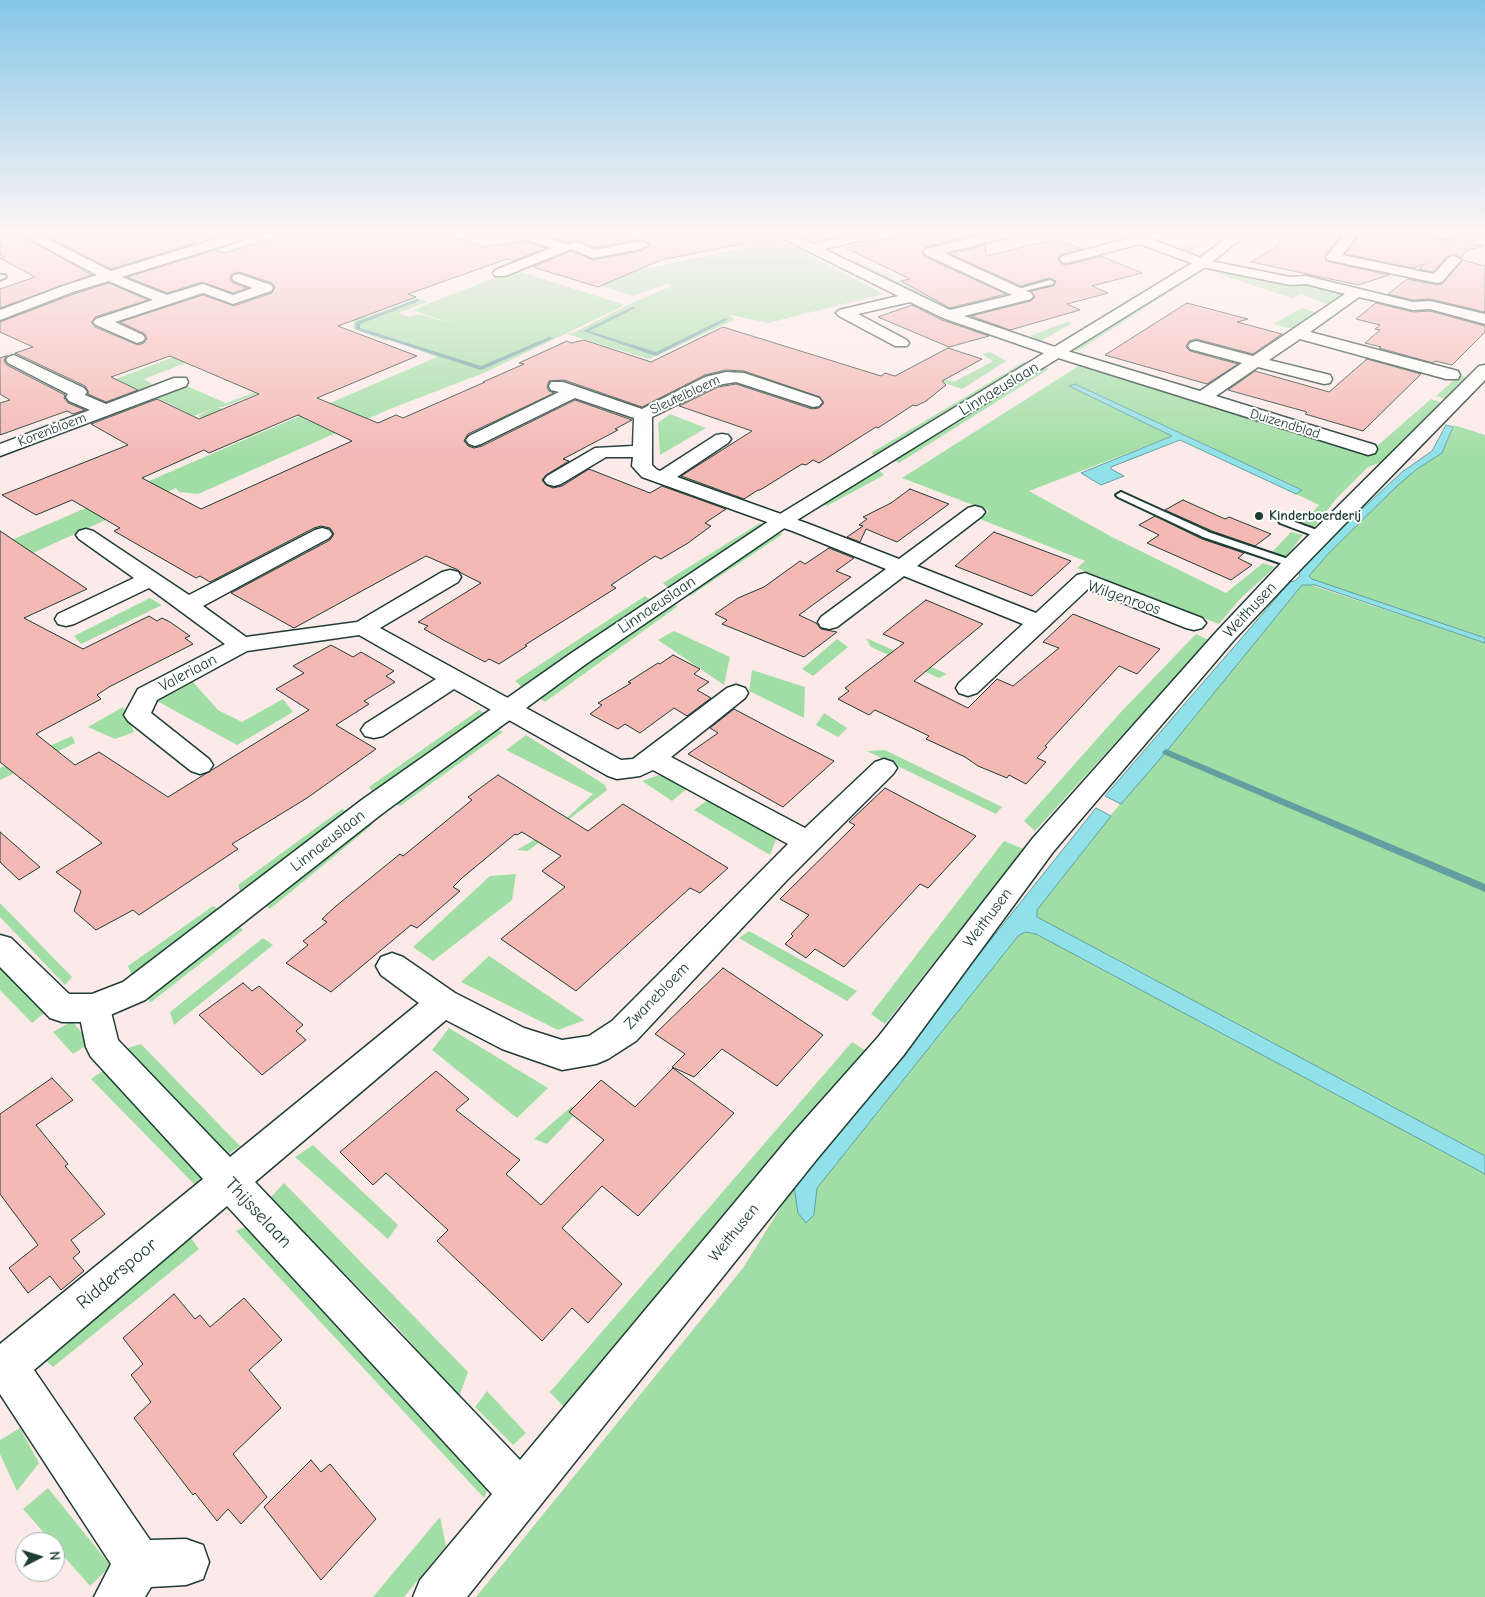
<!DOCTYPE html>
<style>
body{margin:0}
#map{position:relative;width:1485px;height:1597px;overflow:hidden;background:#fceae9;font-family:"Comic Neue",sans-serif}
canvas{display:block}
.north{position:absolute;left:15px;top:1532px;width:50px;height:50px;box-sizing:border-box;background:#fff;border:1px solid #a5b1ae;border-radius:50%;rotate:85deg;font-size:14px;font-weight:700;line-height:20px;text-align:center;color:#1f3d34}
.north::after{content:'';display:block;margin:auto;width:18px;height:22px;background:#1f3d34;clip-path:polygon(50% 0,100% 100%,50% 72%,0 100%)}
</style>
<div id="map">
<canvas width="1485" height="1597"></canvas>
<div class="north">N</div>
</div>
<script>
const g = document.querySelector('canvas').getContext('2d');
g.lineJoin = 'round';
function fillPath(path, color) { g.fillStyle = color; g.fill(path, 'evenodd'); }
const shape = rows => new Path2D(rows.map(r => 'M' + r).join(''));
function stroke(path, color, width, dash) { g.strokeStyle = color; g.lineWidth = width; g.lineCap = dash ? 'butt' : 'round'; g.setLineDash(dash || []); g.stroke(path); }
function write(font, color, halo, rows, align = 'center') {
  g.font = font + ' "Comic Neue",sans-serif'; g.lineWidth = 4; g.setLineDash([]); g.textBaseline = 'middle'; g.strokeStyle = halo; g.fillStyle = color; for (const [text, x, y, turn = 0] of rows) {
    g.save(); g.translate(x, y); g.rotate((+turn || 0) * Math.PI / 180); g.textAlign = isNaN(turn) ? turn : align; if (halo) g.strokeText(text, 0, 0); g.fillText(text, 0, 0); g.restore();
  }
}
const green = shape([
 [759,233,767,233,884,294,768,323,731,315,729,316,736,319,649,359,567,334,575,332,630,304,671,286,668,284,632,296,600,285,639,270,745,248,730,239],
 [1207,233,1223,233,1187,255,1175,250,1214,237],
 [858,261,952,308,947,310,849,263],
 [1185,265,1191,266,1062,345,1057,343],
 [1222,269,1308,282,1348,292,1330,305,1301,294,1292,298,1218,274],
 [515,270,625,305,486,372,390,409,198,494,179,492,176,488,0,568,0,545,437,357,392,340,383,340,353,329,354,322,350,321,334,304,368,317,418,298,427,302,398,313,410,317,419,314,460,326,412,310],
 [1196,271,1199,273,1078,351,1071,350],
 [1302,308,1318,313,1292,329,1273,324],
 [1069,321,1071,324,1041,341,1030,336],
 [257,326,257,336,144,379,157,387,122,400,94,387],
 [990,352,1006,361,962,389,927,377,932,375,954,382,993,361,982,354],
 [1024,362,1032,365,877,457,871,453],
 [1080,365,1369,453,1431,399,1443,403,1387,460,1368,467,1336,499,1314,527,1303,522,1319,505,1296,494,1301,489,1075,384,1069,386,1172,436,1029,491,1112,537,1226,593,1263,563,1275,567,1240,599,1219,624,1077,568,1085,561,980,519,989,511,902,478],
 [1043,367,1049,369,899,463,891,459],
 [1459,375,1470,378,1447,400,1436,396],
 [182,384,226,403,261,390,279,385,223,407,218,407,266,429,248,438,198,416,214,408,194,416,153,396],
 [670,414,706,428,660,455,658,423],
 [1454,425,1485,435,1485,638,1311,579,1309,576,1328,554,1397,486,1417,469,1442,453],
 [878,469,884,475,827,506,820,503],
 [760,523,764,525,669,589,663,583],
 [1291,532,1303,535,1286,557,1272,552],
 [777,533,783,534,690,596,685,594],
 [1308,584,1485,643,1485,1156,1037,917,1037,910,1110,816,1302,585],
 [645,596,650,600,524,689,515,681],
 [150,598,162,605,81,644,74,636],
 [669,603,678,606,545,702,534,693],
 [674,631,730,657,724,685,658,640],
 [1196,634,1209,640,1035,831,1024,821,1120,713],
 [866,638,947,674,939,678,871,647],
 [837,639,848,647,813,676,802,669],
 [752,670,805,687,804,718,749,691],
 [193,682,218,710,242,722,283,699,293,712,237,745,157,701],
 [123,707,134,732,115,739,88,727],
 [479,710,486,714,374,794,369,787],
 [824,713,847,728,838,737,816,725],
 [493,728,503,732,400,806,392,802],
 [526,735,605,785,607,790,528,851,517,850,559,825,593,794,506,750],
 [72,736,75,743,0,780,0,768],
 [885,750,1002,807,996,814,867,751],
 [659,775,689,787,672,801,642,781],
 [709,799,778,835,770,855,694,810],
 [342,809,353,813,242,896,238,885],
 [365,822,372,825,270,909,263,903],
 [1004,841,1024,849,885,1024,871,1014],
 [516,874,512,900,433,961,413,947,490,876],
 [0,903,72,977,65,985,0,917],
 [213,906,223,913,133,979,128,966],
 [237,924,243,930,150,1003,148,996],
 [749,931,857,991,847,1001,739,938],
 [1026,932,1036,934,1485,1174,1485,1597,476,1597,743,1268,794,1186,814,1215,817,1188,1019,935],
 [263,938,273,945,174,1025,170,1012],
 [489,956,584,1020,585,1020,558,1030,461,982],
 [0,965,48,1010,32,1023,0,990],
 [72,1021,90,1043,73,1054,53,1032],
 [449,1028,548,1088,517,1118,432,1050],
 [852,1042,871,1054,569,1413,550,1392],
 [141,1044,240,1146,228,1154,125,1049],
 [104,1070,206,1179,195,1185,91,1079],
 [572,1106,578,1111,547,1144,534,1139],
 [313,1145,398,1225,388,1239,295,1157],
 [284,1183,468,1372,459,1397,397,1327,270,1198],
 [251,1224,492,1480,484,1498,236,1231],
 [188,1234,199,1249,53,1367,39,1355],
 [487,1391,526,1433,513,1445,475,1407],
 [20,1428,39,1463,17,1491,0,1454,0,1440],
 [48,1488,111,1566,90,1586,55,1546,55,1542,52,1542,23,1509],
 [440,1517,446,1546,404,1597,373,1597]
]);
const water = shape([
 [1075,384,1302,490,1296,494,1180,440,1111,467,1111,469,1124,476,1101,485,1081,473,1172,436,1069,386,1075,384],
 [1446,425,1453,427,1442,453,1417,469,1397,486,1328,554,1309,576,1312,579,1485,638,1485,643,1315,585,1302,585,1166,752,1121,804,1105,796,1290,582,1295,581,1300,576,1299,572,1318,550,1402,472,1432,451,1446,425],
 [1096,808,1111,816,1037,910,1037,917,1485,1156,1485,1174,1036,934,1026,932,1019,935,817,1188,814,1215,806,1223,798,1213,794,1186,1096,808]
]);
const stream = shape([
 [417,299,419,300,419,301,360,324,360,328,481,366,549,337,554,338,481,370,355,329,356,322,417,299],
 [632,307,636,308,589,331,656,352,725,318,729,319,656,356,583,331,632,307],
 [1166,749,1485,884,1485,892,1163,754,1162,752,1166,749]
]);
const building = shape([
 [0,233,17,233,92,275,0,308,0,289,35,277,0,258,5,257,0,255,0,233],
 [40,233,168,233,196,243,111,269,40,233],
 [289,233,440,233,486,247,521,241,546,248,514,261,507,259,408,294,416,297,338,326,417,356,317,398,378,423,396,415,403,418,485,382,483,382,524,364,519,363,567,341,571,343,584,340,651,362,723,327,881,376,885,373,895,376,948,348,982,359,942,381,946,385,926,401,916,406,913,405,878,428,876,427,819,463,813,460,806,465,802,464,760,490,758,490,744,499,681,476,752,431,679,406,718,387,736,384,812,409,819,408,824,403,820,397,744,371,726,370,705,375,642,407,564,380,549,381,547,387,549,391,554,393,468,434,464,441,468,446,474,448,482,446,575,400,632,420,615,429,618,430,563,459,569,461,546,475,542,480,546,485,553,488,562,486,589,469,650,493,662,486,726,509,705,523,711,526,688,543,661,559,655,556,611,585,616,588,525,645,527,646,499,664,489,659,485,662,445,641,424,629,428,626,418,622,481,583,461,573,458,570,426,556,294,628,231,593,330,540,334,534,330,528,321,526,314,528,210,582,200,576,196,578,114,531,120,528,72,500,36,515,2,495,128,445,91,424,157,399,199,419,259,394,170,356,111,377,138,390,106,402,88,394,88,391,85,386,15,353,33,347,0,332,0,322,74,294,109,283,148,300,95,317,92,323,95,327,138,345,144,343,147,339,145,334,120,322,203,295,234,306,272,293,275,287,272,283,239,272,232,274,230,279,233,283,247,288,233,293,202,282,167,293,127,277,215,250,224,253,289,233],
 [298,415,352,441,201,509,142,478,204,450,209,453,298,415],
 [561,233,740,233,741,244,661,260,598,287,533,267,571,251,593,260,641,251,650,244,641,239,594,248,580,241,574,240,569,243,547,236,561,233],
 [913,233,982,233,926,247,922,253,925,257,1006,294,950,308,901,281,910,279,846,248,913,233],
 [1291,233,1343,233,1325,256,1326,261,1389,275,1358,285,1251,262,1280,244,1279,241,1291,233],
 [1361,233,1414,233,1448,241,1454,241,1463,233,1479,233,1471,244,1483,246,1466,251,1461,258,1455,254,1449,255,1433,272,1419,269,1425,264,1412,268,1345,254,1361,233],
 [1057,239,1082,249,1060,255,1058,260,1062,264,1067,265,1101,256,1142,273,1092,286,1108,293,1067,304,1080,310,1010,330,971,316,1031,301,1035,297,1031,291,1053,286,1056,281,1049,278,1021,286,950,254,985,245,986,256,1057,239],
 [1463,260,1485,266,1485,312,1430,299,1413,300,1388,294,1407,279,1437,285,1442,284,1463,260],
 [1187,303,1248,319,1237,322,1282,334,1253,354,1196,339,1189,341,1186,347,1190,351,1238,364,1207,384,1105,355,1187,303],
 [1376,303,1413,312,1430,311,1485,326,1485,332,1452,365,1435,361,1433,363,1379,348,1381,347,1365,343,1380,330,1375,329,1380,325,1356,319,1376,303],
 [912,305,942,320,989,336,949,347,878,317,912,305],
 [6,356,4,361,7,365,65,395,64,398,68,403,85,410,73,414,67,411,0,435,0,403,10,400,0,394,0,358,6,356],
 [1367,359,1421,374,1363,431,1305,414,1307,412,1228,390,1255,371,1329,392,1367,359],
 [910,489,949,504,897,542,866,529,860,542,847,537,863,526,859,525,867,519,863,517,891,503,910,489],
 [1183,500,1225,519,1229,517,1271,534,1255,546,1212,531,1165,510,1183,500],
 [1155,516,1202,539,1244,553,1238,558,1252,565,1231,580,1147,543,1159,535,1139,525,1155,516],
 [0,531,87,589,24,618,83,649,149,616,157,621,162,618,170,622,190,636,185,638,193,644,109,687,97,695,101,699,36,734,75,765,99,752,168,797,309,710,276,689,304,673,293,666,331,645,353,657,361,652,394,671,386,676,395,682,364,701,369,704,336,725,376,749,307,798,232,844,238,849,139,915,133,910,96,930,74,911,81,891,56,872,102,843,0,762,0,531],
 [994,532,1071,561,1032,596,955,566,994,532],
 [829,548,854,558,836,571,851,577,799,615,816,623,821,629,837,632,804,657,722,624,727,620,715,614,738,598,764,587,800,561,805,564,829,548],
 [926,600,983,624,914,681,968,708,997,679,1013,686,1059,648,1043,642,1073,614,1160,649,1137,674,1119,666,1045,746,1047,747,1037,758,1046,762,1026,784,1009,775,1007,778,978,766,965,757,926,739,929,736,875,710,869,715,838,699,849,691,845,688,904,643,883,634,926,600],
 [673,655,700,669,694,674,709,682,697,690,711,698,687,716,674,708,640,733,625,724,618,729,590,714,602,705,598,703,631,683,628,682,658,663,660,664,673,655],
 [734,709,785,736,834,761,783,807,688,754,718,733,710,728,734,709],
 [498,775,588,831,623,804,728,868,700,893,690,888,576,991,501,939,565,887,542,871,561,856,522,832,517,835,515,834,462,878,453,887,460,891,417,928,411,925,331,992,286,963,308,945,303,941,327,922,322,919,336,906,400,854,403,856,472,800,468,797,498,775],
 [885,788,976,836,928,888,920,884,844,967,815,949,806,958,785,944,793,936,791,934,809,915,780,899,855,825,849,822,885,788],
 [0,832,40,867,19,880,0,862,0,832],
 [723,968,823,1035,777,1086,722,1049,694,1077,672,1067,685,1054,655,1034,723,968],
 [243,983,252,991,259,986,303,1025,296,1031,306,1040,262,1075,199,1015,243,983],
 [673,1068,734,1113,638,1216,602,1186,562,1228,622,1284,588,1323,572,1308,542,1341,437,1241,448,1230,386,1173,373,1185,340,1152,436,1071,469,1099,456,1110,520,1160,506,1174,541,1205,604,1140,569,1112,601,1080,635,1107,673,1068],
 [52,1078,73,1100,36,1125,68,1164,65,1166,105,1214,71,1240,80,1252,73,1258,84,1271,61,1290,50,1276,28,1293,9,1268,38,1245,0,1194,0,1114,52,1078],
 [174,1294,195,1319,200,1315,210,1327,244,1298,282,1340,249,1370,281,1408,233,1454,267,1497,241,1524,228,1509,217,1521,195,1493,193,1495,134,1418,151,1402,131,1375,143,1364,123,1338,174,1294],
 [311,1460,321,1472,330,1464,376,1519,321,1580,264,1507,311,1460]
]);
const lane = shape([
 [0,275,5,275,6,277,0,280,0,275],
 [1050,280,1054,282,1053,284,1016,293,1012,291,1050,280],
 [1121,492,1211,533,1297,562,1298,564,1297,566,1289,566,1203,537,1118,497,1116,495,1121,492],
 [1284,518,1325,533,1326,535,1325,537,1317,537,1280,523,1279,521,1284,518]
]);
const street = shape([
 [207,233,226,233,235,236,237,239,230,243,208,236,207,233],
 [512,233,532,233,569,245,575,242,580,243,594,250,641,241,648,245,641,249,593,258,571,249,505,276,495,276,493,273,495,270,552,248,513,236,512,233],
 [786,233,799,233,798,236,813,244,860,233,873,233,870,239,824,249,950,310,1012,295,926,255,924,252,926,249,991,233,1010,233,1009,237,944,253,1031,293,1033,296,1031,299,964,316,1064,350,1200,391,1242,363,1190,349,1188,346,1190,343,1196,341,1253,356,1345,294,1306,284,1290,285,1202,267,1140,244,1067,263,1062,262,1060,259,1062,256,1127,239,1116,233,1135,233,1206,260,1290,277,1306,276,1413,302,1430,301,1485,314,1485,324,1430,309,1413,310,1359,297,1310,332,1458,371,1460,375,1458,379,1446,379,1300,339,1269,360,1330,375,1332,379,1330,383,1324,384,1258,367,1216,396,1375,445,1377,449,1375,453,1368,455,1052,356,943,318,910,302,858,314,907,340,909,343,907,346,895,346,839,316,836,313,839,310,898,296,786,240,784,237,786,233],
 [1346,233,1359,233,1342,255,1434,274,1449,257,1454,256,1461,260,1442,282,1437,283,1328,260,1326,257,1346,233],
 [1429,233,1453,233,1455,235,1448,239,1430,236,1429,233],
 [109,272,167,295,203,284,233,295,253,288,234,281,232,278,234,275,239,274,271,285,273,288,271,291,233,304,203,293,115,322,143,335,145,338,143,341,137,343,96,325,93,322,96,319,153,300,104,279,102,276,104,273,109,272],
 [14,355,84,388,87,392,85,395,106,404,174,378,186,378,188,382,186,386,0,456,0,444,90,410,69,401,66,397,68,394,8,363,6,360,8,357,14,355],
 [1485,365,1485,380,1301,569,1234,640,1053,852,903,1056,817,1159,467,1597,413,1597,420,1580,492,1494,227,1206,34,1370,150,1540,186,1539,203,1545,209,1562,203,1579,186,1585,151,1587,145,1597,94,1597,111,1564,0,1394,0,1344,203,1179,91,1057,86,1047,78,1008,82,998,94,994,106,998,110,1008,118,1040,230,1157,419,1003,381,975,376,966,381,957,392,953,403,957,455,993,524,1028,562,1040,589,1036,612,1021,788,844,653,770,640,776,617,779,608,776,454,689,383,736,374,738,365,736,361,730,365,724,436,679,359,635,247,651,157,700,151,713,209,759,213,765,209,771,200,774,191,771,128,721,124,715,138,689,225,644,149,588,74,624,66,626,58,624,55,619,58,614,134,578,79,539,76,535,79,531,86,529,93,531,189,595,315,530,322,528,329,530,332,534,329,538,203,606,246,637,357,622,442,572,450,570,458,572,461,577,458,582,380,628,621,760,633,759,727,688,736,685,745,688,748,693,745,698,671,757,805,828,875,762,884,759,893,762,897,768,893,774,788,879,636,1041,608,1059,596,1064,562,1070,502,1049,446,1020,255,1182,520,1460,791,1135,879,1036,1033,838,1218,630,1285,559,1479,366,1485,365],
 [726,372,744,373,819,398,822,402,819,406,813,407,736,382,717,385,652,417,652,465,656,469,660,471,716,435,722,434,728,435,731,439,728,443,677,477,809,524,899,559,968,508,975,506,982,508,985,512,982,516,917,566,1036,613,1077,575,1085,573,1202,618,1206,623,1202,628,1194,630,1186,628,1088,589,977,693,968,696,959,693,956,688,959,683,1023,624,904,576,837,627,829,629,821,627,818,622,821,617,886,569,795,532,642,477,632,466,633,457,606,457,561,484,554,486,547,484,544,480,547,476,595,448,633,446,634,418,575,398,481,444,475,446,469,444,466,440,469,436,559,392,551,390,549,386,551,382,563,382,642,409,705,377,726,372]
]);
const secondary = shape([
 [19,233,35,233,111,271,235,233,255,233,254,236,73,292,0,320,0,310,63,286,97,275,19,233],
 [1233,233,1248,233,1207,266,789,525,586,664,383,813,145,1000,94,1022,62,1022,50,1018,0,967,0,935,11,938,69,994,92,994,123,982,363,799,570,654,775,517,1197,260,1233,233]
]);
const markers = [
 [1259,516,5,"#1f3d34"]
];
const farStreetnames = [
 ["Sleutelbloem",685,395,-25],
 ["Duizendblad",1285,424,17],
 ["Korenbloem",52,430,-21]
];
const farPoinames = [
 ["Kinderboerderij",1269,516]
];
const streetNames = [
 ["Linnaeuslaan",999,389,-31],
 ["Wilgenroos",1124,598,19],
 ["Linnaeuslaan",657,605,-34],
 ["Weithusen",1250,610,-47],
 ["Valeriaan",188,673,-28],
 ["Linnaeuslaan",328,841,-38],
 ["Weithusen",988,918,-53],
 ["Zwanebloem",657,996,-46],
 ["Weithusen",734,1233,-51]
];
const nearStreetnames = [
 ["Thijsselaan",258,1213,47],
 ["Ridderspoor",117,1274,-40]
];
fillPath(green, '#a1dea5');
fillPath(water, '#90e1e8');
stroke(water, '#639fa0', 1);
fillPath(stream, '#639fa0');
fillPath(building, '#f4b8b5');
stroke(building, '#1f3d34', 1);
stroke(lane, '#1f3d34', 4);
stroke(street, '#1f3d34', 3);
stroke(secondary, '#1f3d34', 3);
fillPath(lane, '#fff');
fillPath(street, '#fff');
fillPath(secondary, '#fff');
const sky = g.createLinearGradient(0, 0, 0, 457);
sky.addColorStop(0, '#85c6e8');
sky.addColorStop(0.51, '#fef6f5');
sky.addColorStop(1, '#fef6f500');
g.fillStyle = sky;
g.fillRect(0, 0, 1485, 457);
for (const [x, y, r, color] of markers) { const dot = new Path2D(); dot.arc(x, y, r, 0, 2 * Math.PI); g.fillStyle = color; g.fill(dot); stroke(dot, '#fff', 2); }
write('14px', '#1f3d34', '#fff', farStreetnames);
write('bold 14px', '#1f3d34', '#fff', farPoinames, 'left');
write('16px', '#1f3d34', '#fff', streetNames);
write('19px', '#1f3d34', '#fff', nearStreetnames);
</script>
